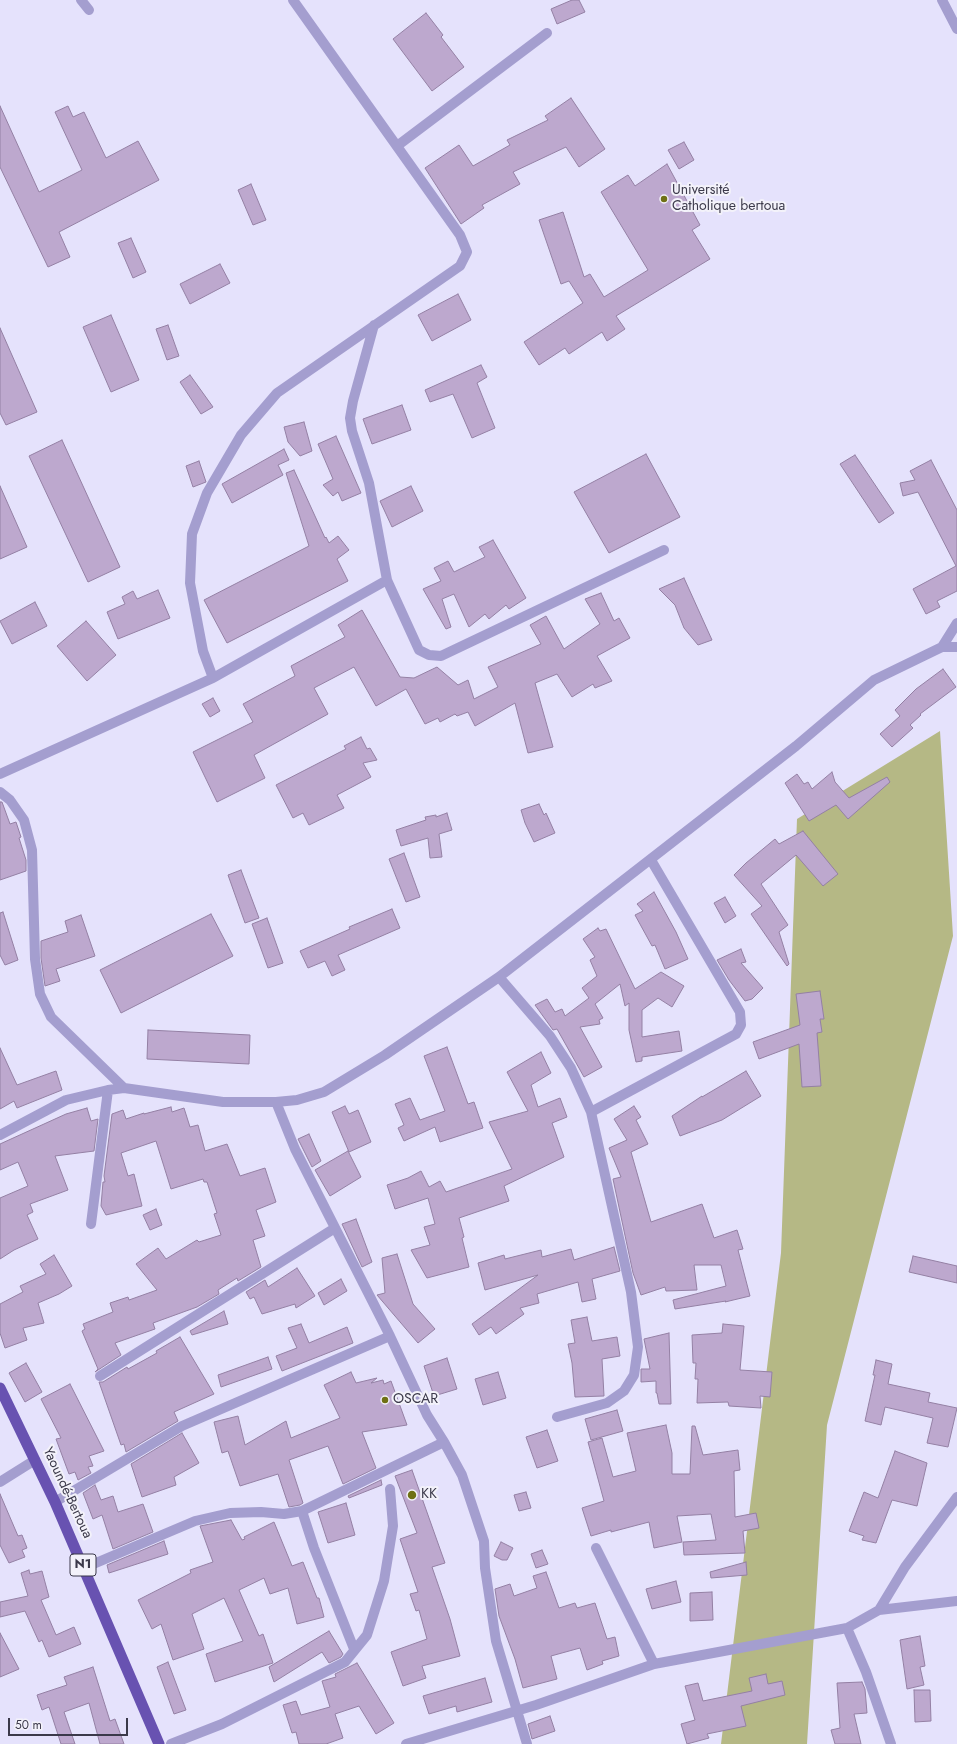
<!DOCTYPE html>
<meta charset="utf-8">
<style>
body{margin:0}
#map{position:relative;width:957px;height:1744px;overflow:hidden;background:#e5e2fc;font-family:Jost,sans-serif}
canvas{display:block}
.scale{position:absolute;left:8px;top:1718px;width:120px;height:18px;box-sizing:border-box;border:2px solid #3b394a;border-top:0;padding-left:5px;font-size:12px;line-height:14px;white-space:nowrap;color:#3b394a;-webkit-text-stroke:3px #f3f2fa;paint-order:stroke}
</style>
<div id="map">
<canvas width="957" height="1744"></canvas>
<div class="scale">50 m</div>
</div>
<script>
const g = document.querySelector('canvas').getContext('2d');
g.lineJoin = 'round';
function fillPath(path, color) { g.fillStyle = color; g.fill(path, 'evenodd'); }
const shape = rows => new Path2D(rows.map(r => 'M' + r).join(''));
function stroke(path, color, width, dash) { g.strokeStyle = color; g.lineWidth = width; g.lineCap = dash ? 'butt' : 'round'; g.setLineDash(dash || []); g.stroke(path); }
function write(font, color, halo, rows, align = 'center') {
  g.font = font + ' Jost,sans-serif'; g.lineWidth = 4; g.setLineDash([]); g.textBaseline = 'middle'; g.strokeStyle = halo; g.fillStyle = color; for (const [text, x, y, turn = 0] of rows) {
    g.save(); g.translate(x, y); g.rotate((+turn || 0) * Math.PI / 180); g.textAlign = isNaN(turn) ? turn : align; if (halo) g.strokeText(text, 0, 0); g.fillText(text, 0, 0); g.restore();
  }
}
const green = shape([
 [940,731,953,936,827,1425,807,1744,721,1744,781,1253,797,819]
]);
const building = shape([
 [572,0,579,0,585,12,557,24,551,9,572,0],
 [426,13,443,35,441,37,464,67,432,91,393,39,426,13],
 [571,98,605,149,579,167,566,147,513,172,520,184,482,205,484,208,461,224,425,168,459,145,473,166,510,145,507,140,548,120,545,116,571,98],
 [0,106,39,192,82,170,55,112,68,106,73,117,84,112,106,158,138,141,159,180,59,232,70,257,48,267,0,167,0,106],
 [684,142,694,160,679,169,668,150,684,142],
 [667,164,700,225,692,230,710,259,616,316,625,329,607,341,602,332,569,354,565,348,539,365,524,342,583,303,569,281,561,284,539,220,563,212,584,277,590,274,604,297,648,270,601,192,628,175,635,186,667,164],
 [251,184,266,220,253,225,238,190,251,184],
 [131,238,146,272,133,278,118,243,131,238],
 [220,264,230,283,190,304,180,284,220,264],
 [458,294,471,320,432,341,418,315,458,294],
 [111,315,139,380,111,392,83,327,111,315],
 [168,325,179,356,167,360,156,329,168,325],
 [0,328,37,412,6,425,0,413,0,328],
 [481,365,487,377,477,383,495,428,472,438,453,394,430,402,425,390,481,365],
 [190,375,213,407,201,414,180,382,190,375],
 [402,405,411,430,372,444,363,419,402,405],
 [304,422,312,451,300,456,288,442,284,427,304,422],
 [336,436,361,493,342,501,338,492,333,496,323,485,333,479,318,444,336,436],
 [62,440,120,567,88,582,29,456,62,440],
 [284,449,289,460,278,465,283,475,232,503,222,484,284,449],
 [646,454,680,517,609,553,574,492,646,454],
 [855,455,894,513,879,523,840,464,855,455],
 [931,460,957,510,957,591,937,601,940,607,926,614,913,589,956,566,918,492,903,496,900,483,915,480,910,471,931,460],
 [199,461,206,482,193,487,186,466,199,461],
 [294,470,325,538,326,537,329,543,338,536,349,550,337,559,348,581,227,643,204,600,309,546,286,473,294,470],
 [0,486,27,547,0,559,0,486],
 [411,486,423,511,392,527,380,501,411,486],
 [493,540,526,598,509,609,506,605,489,619,485,614,469,627,454,594,442,599,451,627,446,629,423,589,441,581,434,568,448,561,454,572,485,557,479,547,493,540],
 [684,578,712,640,698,645,684,628,675,605,659,589,684,578],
 [158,590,170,618,118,639,107,612,125,604,122,597,133,591,137,599,158,590],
 [601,593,614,621,619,618,630,638,597,656,612,681,595,688,593,684,572,697,557,674,535,683,553,747,528,753,515,703,475,726,468,712,457,716,455,714,440,722,438,718,425,724,406,689,376,706,354,667,314,688,328,714,254,755,265,778,217,802,193,752,253,722,243,704,295,676,291,666,345,637,338,625,362,610,400,677,414,678,437,667,458,685,468,680,474,699,498,687,488,667,541,644,530,625,546,616,564,649,600,624,585,599,601,593],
 [35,602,47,626,12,644,0,621,35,602],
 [86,621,116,655,87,681,57,646,86,621],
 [943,669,956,687,920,714,921,715,910,725,913,728,892,747,880,734,900,716,895,710,916,689,943,669],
 [213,698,220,711,210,717,202,704,213,698],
 [361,737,367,749,370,748,377,760,363,763,371,777,337,795,344,808,309,825,303,813,293,818,276,785,346,749,344,746,361,737],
 [832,772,835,782,849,798,887,777,890,782,848,819,836,805,809,821,785,783,797,774,804,784,808,782,812,789,832,772],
 [0,802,2,802,10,824,16,822,21,837,19,838,26,860,26,871,0,880,0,802],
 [539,804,544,815,546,813,555,833,534,842,525,823,521,810,539,804],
 [447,813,452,830,439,834,442,857,430,858,428,838,401,846,396,830,426,820,425,817,436,815,436,817,447,813],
 [803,831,838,874,823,886,796,855,761,884,788,925,779,932,789,964,787,966,751,914,762,906,734,875,746,863,775,839,779,844,803,831],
 [404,853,420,897,406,902,389,859,404,853],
 [241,870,259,918,245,923,228,875,241,870],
 [654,892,676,932,688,959,665,969,655,945,652,946,635,915,643,911,637,904,654,892],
 [725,897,736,916,725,923,714,903,725,897],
 [392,909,400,928,338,955,345,970,332,976,325,961,308,968,300,951,350,929,349,927,392,909],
 [3,912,18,960,5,965,0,955,0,913,3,912],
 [211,914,233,956,121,1013,100,970,211,914],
 [81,915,95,956,56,969,60,981,45,986,41,958,41,941,68,932,65,921,81,915],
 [267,918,283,963,268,968,252,924,267,918],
 [598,928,600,931,606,929,635,989,661,972,684,986,672,1007,658,998,642,1010,642,1037,679,1031,682,1051,642,1057,642,1061,636,1062,629,1030,629,1003,625,1006,620,984,595,1004,603,1018,599,1020,600,1024,580,1027,602,1067,584,1077,557,1029,553,1030,535,1005,547,999,555,1012,562,1009,565,1016,589,998,582,988,597,976,590,960,595,957,583,939,598,928],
 [741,949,746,962,741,963,763,988,752,999,745,1001,729,980,717,960,741,949],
 [820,991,824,1019,820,1019,822,1032,817,1033,821,1086,802,1087,799,1044,759,1059,753,1042,800,1025,796,994,820,991],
 [148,1030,250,1035,249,1064,147,1059,148,1030],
 [447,1047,468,1104,474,1102,483,1128,440,1142,435,1127,404,1141,398,1128,404,1125,395,1104,410,1098,420,1120,445,1111,424,1056,447,1047],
 [0,1048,17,1085,56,1071,62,1090,17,1108,14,1101,0,1109,0,1048],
 [541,1052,551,1073,531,1085,538,1107,560,1098,567,1117,552,1123,564,1157,504,1186,509,1201,459,1218,464,1237,462,1238,469,1267,427,1278,411,1250,430,1245,424,1227,435,1224,428,1198,395,1209,387,1185,408,1178,421,1171,429,1187,440,1181,446,1192,512,1169,489,1122,528,1111,507,1072,541,1052],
 [746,1071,761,1096,722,1120,680,1136,672,1116,702,1096,702,1097,746,1071],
 [345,1106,349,1114,358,1110,371,1142,349,1152,332,1112,345,1106],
 [634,1106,641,1117,636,1120,648,1144,631,1152,651,1222,702,1204,714,1238,737,1230,743,1249,738,1250,750,1296,725,1302,726,1301,675,1309,673,1300,726,1286,721,1265,694,1265,697,1290,666,1291,665,1287,641,1295,633,1273,613,1179,621,1177,609,1148,627,1140,614,1119,634,1106],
 [171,1107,172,1112,184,1108,190,1127,198,1125,205,1151,227,1144,240,1176,265,1168,276,1202,256,1210,265,1236,253,1240,261,1267,238,1281,237,1278,218,1290,219,1294,197,1307,153,1323,155,1329,115,1343,121,1355,95,1372,98,1369,82,1331,85,1329,83,1324,113,1312,110,1303,128,1297,129,1300,157,1290,136,1264,158,1248,166,1259,197,1240,199,1242,221,1235,214,1214,217,1213,207,1182,204,1182,203,1179,171,1189,156,1141,121,1153,128,1176,134,1174,142,1206,106,1215,101,1206,103,1182,105,1182,104,1176,112,1114,123,1110,126,1119,144,1113,144,1114,171,1107],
 [87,1108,91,1121,98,1119,94,1151,55,1156,68,1190,30,1204,33,1212,27,1215,38,1239,14,1250,0,1259,0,1198,28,1186,18,1162,0,1170,0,1144,66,1114,87,1108],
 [309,1134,321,1161,312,1167,298,1139,309,1134],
 [348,1151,361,1177,330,1196,315,1170,348,1151],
 [156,1209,162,1225,150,1230,143,1215,156,1209],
 [356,1219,372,1262,362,1267,342,1224,356,1219],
 [614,1247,620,1271,592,1279,596,1299,582,1302,578,1282,537,1294,539,1303,520,1308,524,1314,496,1334,491,1327,479,1335,472,1324,538,1275,485,1290,478,1263,504,1255,505,1259,541,1250,542,1257,571,1249,574,1260,614,1247],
 [397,1254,413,1304,435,1329,418,1343,377,1295,385,1293,382,1258,397,1254],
 [54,1255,72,1286,59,1294,38,1303,44,1323,23,1328,27,1340,5,1348,0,1333,0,1304,23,1292,20,1286,46,1274,40,1264,54,1255],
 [913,1256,957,1266,957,1283,909,1272,913,1256],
 [297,1268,315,1296,296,1308,295,1304,262,1314,254,1297,250,1299,246,1292,265,1280,268,1287,297,1268],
 [341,1279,347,1291,324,1305,318,1293,341,1279],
 [224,1311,228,1324,192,1335,190,1331,224,1311],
 [587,1317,592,1341,617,1337,620,1356,602,1359,604,1396,575,1397,572,1363,568,1344,575,1343,571,1320,587,1317],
 [301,1324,309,1343,347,1327,353,1343,282,1371,276,1356,297,1348,288,1328,301,1324],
 [723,1324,744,1326,740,1370,772,1372,770,1397,760,1396,761,1408,729,1406,728,1402,697,1403,698,1379,695,1379,696,1363,693,1363,692,1335,722,1333,723,1324],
 [669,1333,671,1404,659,1404,657,1393,656,1393,656,1381,641,1382,641,1369,650,1369,644,1339,669,1333],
 [180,1337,214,1394,174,1412,178,1421,126,1452,124,1444,121,1445,99,1382,103,1382,127,1367,128,1369,157,1353,156,1351,180,1337],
 [268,1357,272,1369,221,1387,218,1375,268,1357],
 [447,1358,457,1389,434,1396,424,1366,447,1358],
 [876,1360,892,1364,888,1384,930,1393,928,1402,957,1408,948,1447,927,1443,933,1418,885,1407,881,1425,865,1421,875,1375,873,1375,876,1360],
 [26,1363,42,1392,25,1402,9,1373,26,1363],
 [351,1372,356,1383,377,1378,371,1383,383,1380,384,1384,391,1381,407,1425,362,1432,376,1468,343,1484,328,1446,289,1460,303,1503,300,1505,289,1507,278,1474,240,1486,228,1451,222,1453,214,1422,238,1416,245,1445,286,1421,291,1438,340,1418,324,1385,351,1372],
 [498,1372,506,1398,483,1405,475,1379,498,1372],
 [70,1384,104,1451,89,1456,93,1466,88,1467,91,1473,78,1480,75,1472,69,1474,56,1439,61,1438,41,1399,70,1384],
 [617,1410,623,1431,591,1440,585,1419,617,1410],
 [666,1425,672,1453,672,1474,690,1474,692,1426,695,1426,703,1455,738,1450,740,1470,734,1471,735,1517,756,1513,759,1528,743,1531,745,1553,684,1555,683,1542,716,1540,711,1514,677,1516,682,1542,654,1548,649,1522,611,1532,611,1530,591,1536,582,1508,604,1501,588,1442,602,1438,613,1477,636,1471,627,1433,666,1425],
 [547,1430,558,1461,537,1468,526,1437,547,1430],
 [182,1433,199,1463,174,1477,176,1485,142,1497,131,1464,182,1433],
 [895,1451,927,1463,917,1506,892,1500,876,1543,862,1540,864,1536,849,1531,864,1492,878,1498,895,1451],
 [412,1470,445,1563,432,1567,450,1619,460,1656,422,1666,426,1678,403,1686,391,1652,427,1639,419,1610,416,1611,410,1594,418,1592,400,1539,417,1533,395,1476,412,1470],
 [381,1480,382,1485,349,1498,348,1496,381,1480],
 [95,1485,101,1500,113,1496,118,1512,143,1504,153,1532,113,1549,102,1515,93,1519,83,1493,95,1485],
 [526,1492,531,1508,519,1511,514,1495,526,1492],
 [0,1494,18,1536,22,1535,27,1548,22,1550,25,1557,9,1563,0,1545,0,1494],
 [346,1503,355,1535,328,1543,318,1512,346,1503],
 [231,1520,242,1540,245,1539,244,1537,274,1522,292,1566,303,1562,317,1598,319,1598,324,1617,297,1624,288,1588,270,1594,264,1578,239,1590,259,1636,263,1634,273,1663,215,1682,206,1654,243,1641,224,1598,192,1614,204,1649,173,1660,161,1624,152,1629,138,1600,191,1573,190,1570,213,1562,200,1526,231,1520],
 [164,1541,168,1554,109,1573,107,1565,164,1541],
 [501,1542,513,1548,507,1560,502,1560,494,1556,501,1542],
 [542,1550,548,1564,536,1568,531,1554,542,1550],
 [746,1562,747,1575,711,1578,710,1572,746,1562],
 [29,1570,30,1574,42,1571,49,1597,41,1600,56,1635,74,1627,81,1644,49,1657,42,1640,39,1642,25,1611,0,1617,0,1602,28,1596,21,1573,29,1570],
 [546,1572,559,1608,575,1603,577,1608,595,1603,607,1639,615,1637,619,1656,602,1661,603,1664,587,1670,580,1648,551,1656,557,1679,523,1688,515,1659,499,1616,495,1589,510,1584,514,1596,537,1588,533,1576,546,1572],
 [676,1581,681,1602,652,1609,646,1589,676,1581],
 [712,1592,713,1620,690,1621,690,1593,712,1592],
 [329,1631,343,1654,341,1657,329,1663,322,1652,274,1682,269,1667,329,1631],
 [0,1633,19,1669,0,1677,0,1633],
 [920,1636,925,1666,920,1667,924,1685,907,1689,900,1640,920,1636],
 [168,1662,186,1710,174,1714,157,1667,168,1662],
 [357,1663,394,1723,376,1734,359,1706,335,1714,343,1738,326,1744,299,1744,296,1732,292,1733,283,1705,296,1701,301,1715,330,1707,322,1681,336,1677,335,1674,357,1663],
 [93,1667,110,1721,115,1719,124,1744,100,1744,89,1703,64,1712,75,1744,61,1744,49,1707,42,1710,37,1695,67,1685,64,1677,93,1667],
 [766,1674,768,1684,782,1681,785,1695,741,1706,746,1726,707,1734,709,1738,687,1744,681,1724,695,1720,685,1686,698,1683,703,1701,752,1691,749,1678,766,1674],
 [485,1678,492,1702,457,1712,456,1706,429,1714,423,1696,485,1678],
 [862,1682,865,1689,867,1713,854,1714,861,1744,835,1744,831,1730,840,1728,837,1683,862,1682],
 [914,1690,930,1690,931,1721,915,1722,914,1690],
 [550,1716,555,1731,532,1739,528,1724,550,1716]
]);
const minor = shape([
 [81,0,89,10],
 [942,0,957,29],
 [397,146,547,33],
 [374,325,353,401,350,418,352,431,369,483,387,580,419,650,429,655,441,656,664,550],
 [942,647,957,623],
 [213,678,387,580],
 [0,774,213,678,203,651,190,583,192,534,207,493,241,435,277,393,460,266,467,252,460,235,293,0],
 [0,792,10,800,24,820,32,850,35,959,40,994,51,1017,124,1088],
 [499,977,550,1036,571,1068,591,1112,631,1292,638,1347,634,1375,624,1391,607,1403,557,1417],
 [591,1112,736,1034,741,1025,740,1012,651,860],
 [0,1135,66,1100,108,1090,124,1088,223,1102,276,1102,297,1100,324,1092,385,1055,499,977,796,746,874,680,942,647,957,647],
 [91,1224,108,1090],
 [390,1336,427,1415,444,1442,462,1475,484,1541,485,1568,496,1641,527,1744],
 [100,1376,335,1228],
 [0,1482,35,1460],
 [55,1502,182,1426,390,1336,295,1149,276,1102],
 [302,1511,314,1548,354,1649],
 [596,1548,654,1664],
 [84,1568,195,1521,230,1513,261,1512,284,1514,302,1511,444,1442],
 [879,1610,957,1601],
 [847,1628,866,1672,891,1744],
 [171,1744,222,1724,345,1662,367,1635,384,1581,393,1526,390,1489],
 [406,1744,536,1705,654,1664,847,1628,879,1610,905,1567,957,1497]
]);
const trunk = shape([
 [0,1388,55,1502,159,1744]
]);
const markers = [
 [664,199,4,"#6f7014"],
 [385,1400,4,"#6f7014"],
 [412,1495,5,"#6f7014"]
];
const shields = [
 [83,1565,26]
];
const shieldNames = [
 ["N1",83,1565]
];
const poiNames = [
 ["Université",672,191],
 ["Catholique bertoua",672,207],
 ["OSCAR",393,1400],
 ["KK",421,1495]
];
const streetNames = [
 ["Yaoundé-Bertoua",67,1493,65]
];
fillPath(green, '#b5b885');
fillPath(building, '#bda8ce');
stroke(building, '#9480a4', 1);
stroke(minor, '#a49ecf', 10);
stroke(trunk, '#6852b1', 11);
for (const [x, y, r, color] of markers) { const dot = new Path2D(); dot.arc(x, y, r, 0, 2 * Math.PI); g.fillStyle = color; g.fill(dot); stroke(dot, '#f3f2fa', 1.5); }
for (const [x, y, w] of shields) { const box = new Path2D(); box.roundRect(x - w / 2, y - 11, w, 22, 3); g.fillStyle = '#f3f2fa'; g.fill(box); stroke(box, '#3b394a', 1); }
write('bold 13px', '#3b394a', null, shieldNames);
write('14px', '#3b394a', '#f3f2fa', poiNames, 'left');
write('14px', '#3b394a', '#f3f2fa', streetNames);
</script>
